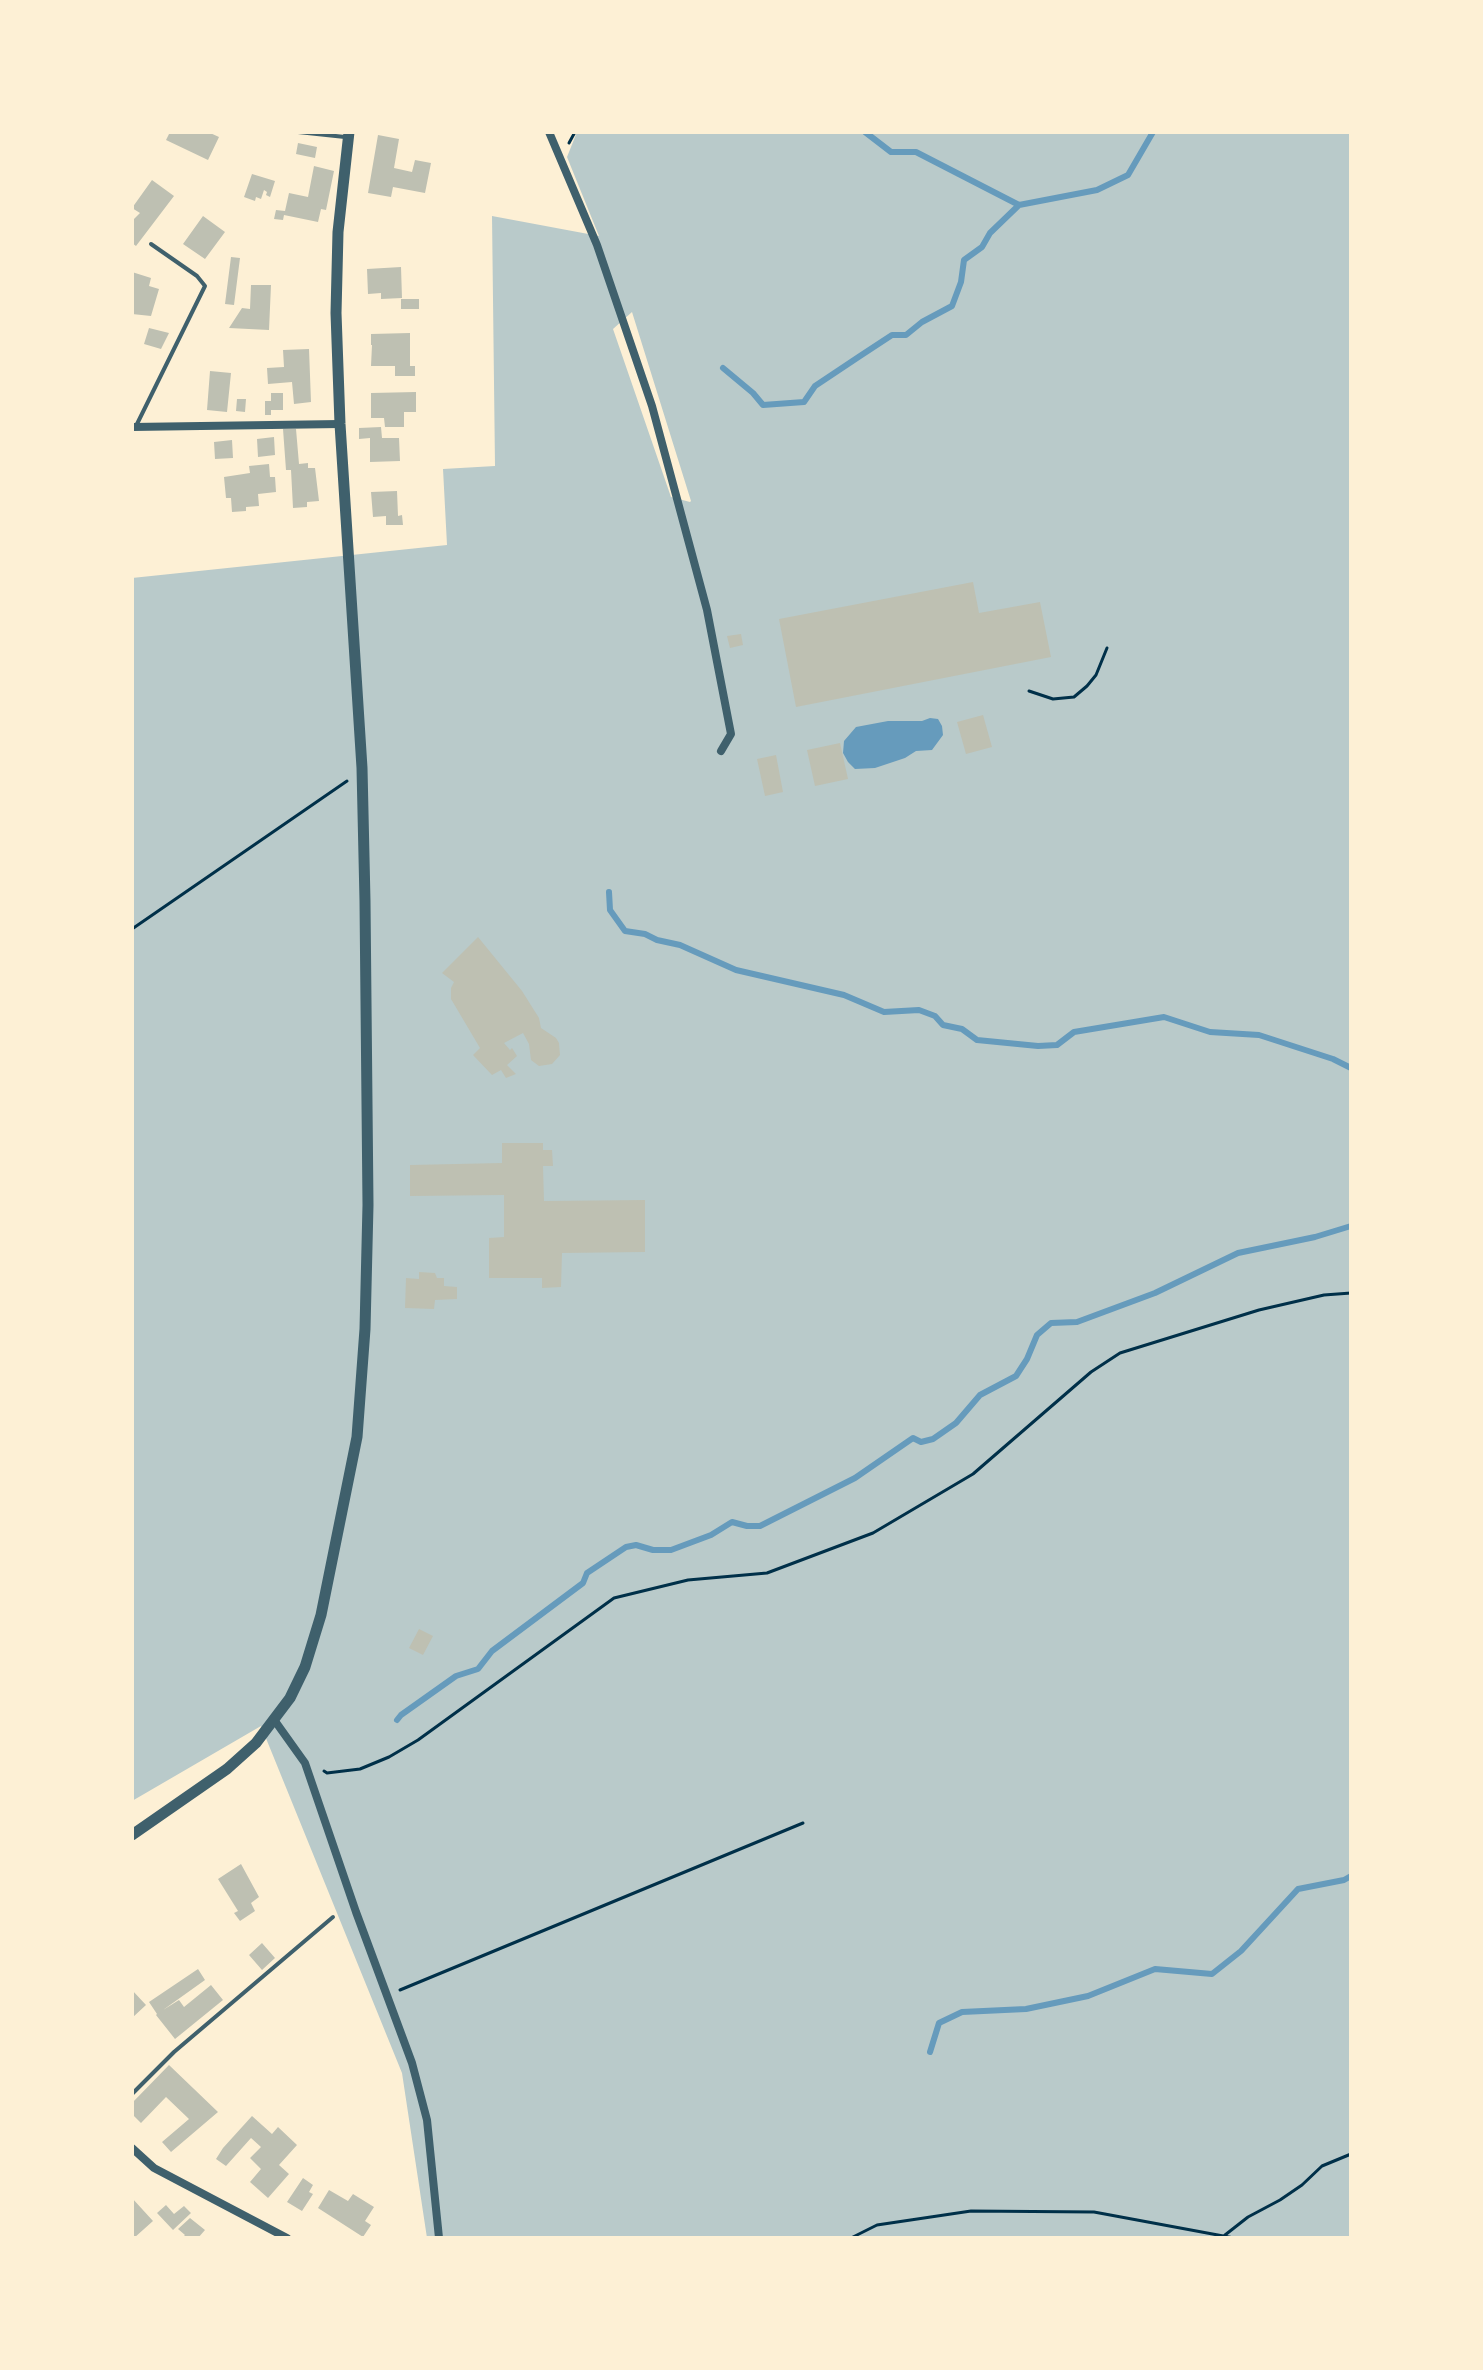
<!DOCTYPE html>
<style>
body{margin:0}
#map{position:relative;width:1483px;height:2370px;overflow:hidden;background:#fdf0d5;font-family:"Roboto Condensed",sans-serif}
canvas{display:block}
.frame{position:absolute;inset:0;border:134px solid #fdf0d5;pointer-events:none}
</style>
<div id="map">
<canvas width="1483" height="2370"></canvas>
<div class="frame"></div>
</div>
<script>
const g = document.querySelector('canvas').getContext('2d');
g.lineJoin = 'round';
function fillPath(path, color) { g.fillStyle = color; g.fill(path, 'evenodd'); }
const shape = rows => new Path2D(rows.map(r => 'M' + r).join(''));
function stroke(path, color, width, dash) { g.strokeStyle = color; g.lineWidth = width; g.lineCap = dash ? 'butt' : 'round'; g.setLineDash(dash || []); g.stroke(path); }
const green = shape([
 [577,132,1351,132,1351,2238,427,2238,402,2073,261,1726,132,1801,132,578,447,545,443,469,495,466,492,216,599,236,567,157],
 [632,312,691,501,690,502,671,497,613,329]
]);
const water = shape([
 [930,718,938,719,942,726,943,735,932,750,916,751,905,758,875,768,855,769,848,762,843,753,844,741,856,727,888,721,922,721]
]);
const stream = shape([
 [865,132,891,152,916,152,1019,205],
 [723,368,753,393,763,405,804,402,815,386,860,356,892,335,906,335,922,322,952,306,961,282,964,260,982,247,990,233,1019,205,1097,190,1128,175,1153,132],
 [609,892,610,910,625,931,645,934,657,940,680,945,736,970,844,995,884,1012,919,1010,935,1016,943,1025,962,1029,977,1040,1038,1046,1057,1045,1074,1032,1164,1017,1210,1032,1259,1035,1333,1059,1351,1068],
 [397,1720,401,1715,456,1676,478,1669,492,1651,583,1583,587,1573,626,1547,636,1545,653,1550,671,1550,711,1535,732,1522,747,1526,760,1526,855,1478,913,1438,921,1442,933,1439,956,1423,980,1395,1016,1376,1027,1359,1037,1335,1051,1323,1077,1322,1155,1293,1238,1253,1315,1237,1351,1226],
 [930,2052,939,2023,962,2012,1026,2009,1088,1996,1155,1969,1212,1974,1241,1951,1298,1889,1344,1880,1351,1876]
]);
const building = shape([
 [170,132,208,132,219,137,208,160,166,140],
 [378,135,399,139,394,168,412,172,415,160,431,163,425,193,393,187,391,197,368,193],
 [298,143,317,147,315,158,296,154],
 [314,166,334,171,326,210,321,209,318,222,284,215,283,220,274,219,276,210,285,211,289,193,308,197],
 [252,174,275,181,270,197,266,195,267,192,264,190,261,199,256,197,255,201,244,197],
 [152,180,174,196,136,246,132,243,132,221,140,213,132,208],
 [203,216,225,232,205,259,183,244],
 [231,257,240,258,234,305,225,304],
 [401,267,402,298,381,299,381,293,368,294,367,269],
 [132,272,151,278,149,286,159,289,151,316,132,314],
 [251,285,271,285,269,330,229,328,242,308,250,309],
 [401,299,419,299,419,309,401,309],
 [149,328,169,333,161,349,144,344],
 [410,333,410,366,415,366,415,376,395,376,395,366,371,366,372,345,371,345,371,334],
 [309,349,311,402,294,404,292,382,268,384,267,368,284,367,283,350],
 [210,371,231,373,227,412,207,410],
 [416,392,416,412,404,412,404,427,385,427,384,418,371,418,371,393],
 [271,393,283,393,283,410,271,410,271,415,265,415,265,401,271,401],
 [237,399,246,399,245,412,236,411],
 [381,427,382,438,399,438,400,461,370,462,370,438,359,439,359,428],
 [283,429,296,429,299,464,308,463,308,468,315,468,319,501,307,502,307,507,293,508,291,470,286,470],
 [274,437,275,455,258,457,257,439],
 [232,440,233,458,215,459,214,442],
 [269,464,270,477,275,477,276,492,258,494,259,506,246,507,246,511,232,512,231,498,226,498,224,477,250,473,249,466],
 [397,491,398,516,402,515,403,525,386,525,386,516,373,517,371,492],
 [973,582,979,613,1040,602,1051,657,796,707,779,619],
 [741,634,743,645,730,648,727,636],
 [983,715,992,747,966,754,957,722],
 [840,743,848,779,815,786,807,750],
 [776,755,783,792,765,796,757,759],
 [478,937,522,991,539,1018,541,1028,556,1038,559,1043,560,1055,552,1064,539,1066,531,1060,529,1044,523,1033,504,1043,510,1050,512,1048,517,1056,507,1065,516,1074,506,1078,501,1070,492,1075,473,1055,480,1048,451,999,451,988,454,982,442,973],
 [502,1143,543,1143,543,1150,552,1150,553,1166,543,1166,544,1201,645,1200,645,1252,562,1253,561,1287,542,1288,542,1278,489,1278,489,1238,504,1237,504,1195,410,1196,410,1165,502,1163],
 [419,1272,435,1273,437,1278,444,1278,444,1286,457,1287,457,1299,435,1300,434,1309,405,1308,406,1278,419,1279],
 [419,1629,433,1636,423,1655,409,1648],
 [241,1864,259,1897,251,1903,255,1911,240,1921,234,1913,238,1911,218,1879],
 [262,1943,275,1958,262,1970,249,1955],
 [198,1969,205,1980,163,2010,179,2000,184,2007,211,1985,223,2000,175,2039,156,2015,157,2014,149,2002],
 [132,1990,146,2005,132,2018],
 [169,2065,218,2112,171,2152,162,2142,189,2119,166,2097,141,2123,132,2114,132,2103],
 [252,2116,272,2134,278,2127,297,2145,279,2165,289,2174,268,2198,250,2182,261,2169,250,2158,261,2147,251,2138,226,2166,216,2159,223,2148],
 [303,2178,313,2185,309,2192,313,2194,302,2211,287,2202],
 [329,2190,348,2201,353,2194,374,2207,365,2221,371,2225,363,2237,318,2208],
 [132,2198,153,2221,134,2238,132,2238],
 [166,2205,174,2214,184,2206,191,2213,173,2230,157,2213],
 [190,2218,205,2230,198,2238,182,2238,185,2235,178,2229]
]);
const path = shape([
 [569,143,575,132],
 [1029,691,1053,699,1074,697,1087,686,1096,675,1107,648],
 [132,929,347,781],
 [324,1771,327,1773,360,1769,389,1757,418,1740,614,1598,688,1580,767,1573,873,1533,973,1474,1091,1372,1120,1353,1259,1310,1324,1295,1351,1293],
 [400,1990,803,1823],
 [1225,2235,1248,2217,1280,2200,1302,2185,1322,2166,1351,2154],
 [851,2238,877,2225,971,2211,1094,2212,1234,2238]
]);
const service = shape([
 [298,132,345,137],
 [137,424,205,286,197,276,151,244],
 [132,2094,174,2052,333,1917]
]);
const minor = shape([
 [549,132,597,245,652,406,707,610,731,734,721,751],
 [132,427,340,424],
 [275,1721,305,1763,356,1912,412,2063,427,2120,439,2238],
 [132,2148,154,2168,287,2238]
]);
const tertiary = shape([
 [132,1835,227,1769,256,1743,290,1698,305,1667,321,1615,357,1437,365,1329,368,1205,365,901,362,768,340,424,336,313,338,232,349,132]
]);
fillPath(green, '#b9caca');
fillPath(water, '#669bbc');
stroke(stream, '#669bbc', 6);
fillPath(building, '#bec0b2');
stroke(path, '#003049', 3);
stroke(service, '#3f606c', 4);
stroke(minor, '#3f606c', 8);
stroke(tertiary, '#3f606c', 11);
</script>
